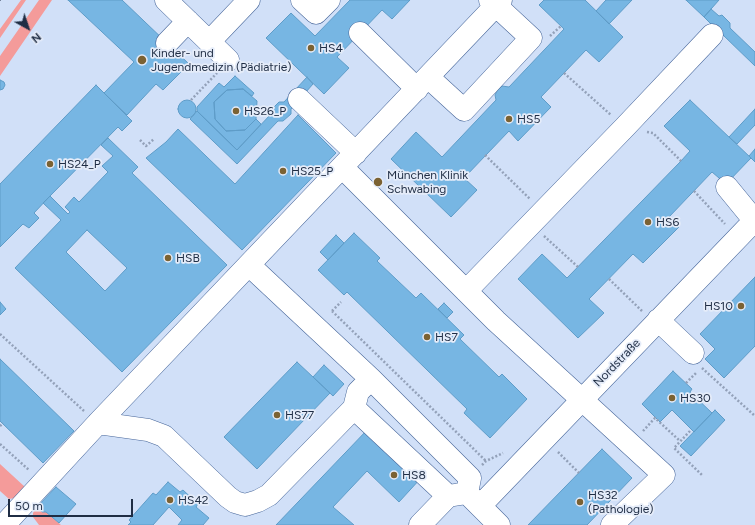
<!DOCTYPE html>
<meta charset="utf-8">
<style>
body{margin:0}
#map{position:relative;width:755px;height:525px;overflow:hidden;background:#d1e0f8;font-family:Figtree,sans-serif}
canvas{display:block}
.north{position:absolute;left:8px;top:8px;width:40px;height:40px;-webkit-text-stroke:3px #e5ecf9;paint-order:stroke;rotate:140deg;font-size:11px;font-weight:700;line-height:16px;text-align:center;color:#1f2d44}
.north::after{content:'';display:block;margin:auto;width:14px;height:18px;background:#1f2d44;clip-path:polygon(50% 0,100% 100%,50% 72%,0 100%)}
.scale{position:absolute;left:8px;top:499px;width:125px;height:18px;box-sizing:border-box;border:2px solid #1f2d44;border-top:0;padding-left:5px;font-size:12px;line-height:14px;white-space:nowrap;color:#1f2d44;-webkit-text-stroke:3px #e5ecf9;paint-order:stroke}
</style>
<div id="map">
<canvas width="755" height="525"></canvas>
<div class="north">N</div>
<div class="scale">50 m</div>
</div>
<script>
const g = document.querySelector('canvas').getContext('2d');
g.lineJoin = 'round';
function fillPath(path, color) { g.fillStyle = color; g.fill(path, 'evenodd'); }
const shape = rows => new Path2D(rows.map(r => 'M' + r).join(''));
function stroke(path, color, width, dash) { g.strokeStyle = color; g.lineWidth = width; g.lineCap = dash ? 'butt' : 'round'; g.setLineDash(dash || []); g.stroke(path); }
function write(font, color, halo, rows, align = 'center') {
  g.font = font + ' Figtree,sans-serif'; g.lineWidth = 3.5; g.setLineDash([]); g.textBaseline = 'middle'; g.strokeStyle = halo; g.fillStyle = color; for (const [text, x, y, turn = 0] of rows) {
    g.save(); g.translate(x, y); g.rotate((+turn || 0) * Math.PI / 180); g.textAlign = isNaN(turn) ? turn : align; if (halo) g.strokeText(text, 0, 0); g.fillText(text, 0, 0); g.restore();
  }
}
const green = shape([
 [21,0,26,0,0,38,0,29],
 [39,0,52,0,0,76,0,56],
 [0,464,25,487,15,498,9,499,0,491],
 [38,506,39,509,42,512,46,512,61,525,39,525,33,517,33,513]
]);
const building = shape([
 [68,0,122,0,189,64,163,90,156,84,127,115,104,93,134,62,68,0],
 [350,0,410,0,392,19,382,10,337,57,349,68,324,94,266,38,291,13,315,36,350,0],
 [544,0,585,0,623,37,599,62,586,50,541,97,551,107,518,141,509,131,464,178,477,190,451,217,391,159,416,132,442,157,496,100,495,95,497,91,502,86,509,87,564,29,539,5,544,0],
 [606,0,632,0,609,24,596,11,606,0],
 [686,0,719,0,704,17,686,0],
 [711,9,719,16,722,15,730,23,730,28,755,52,755,66,723,35,719,35,712,28,711,24,704,17,711,9],
 [235,76,254,93,252,96,243,89,227,90,214,102,215,119,226,131,245,130,256,119,261,124,237,150,197,111,197,107,219,83,224,87,235,76],
 [307,77,313,84,291,109,291,114,283,121,278,121,237,164,190,119,197,111,237,150,271,114,272,109,279,102,284,102,307,77],
 [0,80,4,82,5,85,3,89,0,90,0,80],
 [96,85,132,121,122,131,118,127,50,196,34,213,39,218,29,228,23,224,0,247,0,184,96,85],
 [243,89,257,101,256,119,245,130,226,131,215,119,214,102,227,90,243,89],
 '178 109a9 9 0 1 1 18 0a9 9 0 1 1-18 0Z',
 [690,100,751,158,726,184,712,172,669,217,679,227,643,263,633,254,589,299,604,313,578,338,518,279,542,254,567,278,681,161,690,151,664,126,690,100],
 [755,109,755,125,737,144,729,137,755,109],
 [298,115,336,153,242,250,146,158,166,142,178,129,235,184,298,115],
 [108,138,138,167,132,173,227,265,122,372,15,268,61,220,43,203,50,196,68,214,70,212,65,207,74,197,79,202,108,172,102,166,113,156,101,145,108,138],
 [87,230,127,268,105,291,66,252,87,230],
 [755,149,755,162,749,156,755,149],
 [354,233,380,258,377,261,416,298,421,293,464,335,460,339,499,377,502,374,527,399,490,438,464,413,467,409,347,292,344,295,318,270,354,233],
 [336,235,344,243,328,260,320,252,336,235],
 [755,277,755,346,724,378,705,359,715,349,700,334,755,277],
 [0,302,6,309,0,315,0,302],
 [444,303,453,312,447,318,438,309,444,303],
 [0,359,74,431,43,463,0,421,0,359],
 [297,362,330,393,257,469,224,437,297,362],
 [324,365,344,384,333,396,313,377,324,365],
 [673,371,692,389,690,392,712,413,694,432,672,410,660,422,642,404,673,371],
 [715,410,725,420,691,456,680,446,715,410],
 [369,428,421,478,399,502,367,471,333,507,354,525,276,525,369,428],
 [602,449,632,478,587,525,528,525,602,449],
 [168,482,180,492,183,490,198,504,196,507,209,518,203,525,178,525,182,520,169,507,153,525,128,525,131,522,129,520,153,493,156,495,168,482],
 [56,487,76,504,59,523,46,512,42,512,39,509,38,506,56,487]
]);
const path = shape([
 [550,36,561,26],
 [564,73,611,115],
 [191,100,217,73],
 [647,132,653,133,681,161],
 [140,140,146,146,154,139],
 [485,155,530,199],
 [694,191,725,224],
 [544,236,578,267],
 [609,279,642,311],
 [332,311,486,461],
 [332,311,341,302],
 [0,334,84,411],
 [702,368,755,416],
 [686,383,697,372],
 [0,426,3,423],
 [643,431,655,418,680,441],
 [690,431,674,448,702,475],
 [0,444,29,470],
 [558,452,579,473],
 [482,465,486,461,503,453]
]);
const minor = shape([
 [166,0,228,60],
 [302,0,316,13,329,0],
 [360,33,417,89],
 [209,42,249,0],
 [167,43,188,21],
 [428,77,464,110,531,38,490,0],
 [299,99,356,153],
 [342,167,496,321,664,475,612,525],
 [727,187,754,220],
 [249,265,371,379,358,392,354,408,448,496,467,493,499,525],
 [466,291,625,127,712,35],
 [658,320,693,353],
 [371,379,470,478,467,493],
 [98,423,148,430,164,436,228,497,235,502,245,505,258,501,269,495,354,408],
 [480,506,755,220],
 [4,525,98,423,501,0],
 [420,525,448,496]
]);
const tram = shape([
 [0,1,1,0]
]);
const markers = [
 [311,48,4,"#7b6233"],
 [142,60,5,"#7b6233"],
 [236,111,4,"#7b6233"],
 [509,119,4,"#7b6233"],
 [50,164,4,"#7b6233"],
 [283,171,4,"#7b6233"],
 [378,182,5,"#7b6233"],
 [648,222,4,"#7b6233"],
 [168,258,4,"#7b6233"],
 [741,306,4,"#7b6233"],
 [427,337,4,"#7b6233"],
 [672,398,4,"#7b6233"],
 [277,415,4,"#7b6233"],
 [394,475,4,"#7b6233"],
 [170,500,4,"#7b6233"],
 [580,502,4,"#7b6233"]
];
const poiNames = [
 ["HS4",319,48],
 ["Kinder- und",151,53],
 ["Jugendmedizin (Pädiatrie)",151,67],
 ["HS26_P",244,111],
 ["HS5",517,119],
 ["HS24_P",58,164],
 ["HS25_P",291,171],
 ["München Klinik",387,175],
 ["Schwabing",387,189],
 ["HS6",656,222],
 ["HSB",176,258],
 ["HS10",733,306,"right"],
 ["HS7",435,337],
 ["HS30",680,398],
 ["HS77",285,415],
 ["HS8",402,475],
 ["HS32",588,495],
 ["(Pathologie)",588,509],
 ["HS42",178,500]
];
const streetNames = [
 ["Nordstraße",617,363,-46]
];
fillPath(green, '#f49b9a');
fillPath(building, '#77b6e3');
stroke(building, '#5e9cc8', 1);
stroke(minor, '#47669a', 23);
stroke(path, '#93a1b9', 2.5, [2, 2]);
stroke(minor, '#fff', 22);
stroke(tram, '#75839b', 1);
for (const [x, y, r, color] of markers) { const dot = new Path2D(); dot.arc(x, y, r, 0, 2 * Math.PI); g.fillStyle = color; g.fill(dot); stroke(dot, '#e5ecf9', 1.5); }
write('12px', '#1f2d44', '#e5ecf9', poiNames, 'left');
write('12px', '#1f2d44', '#e5ecf9', streetNames);
</script>
